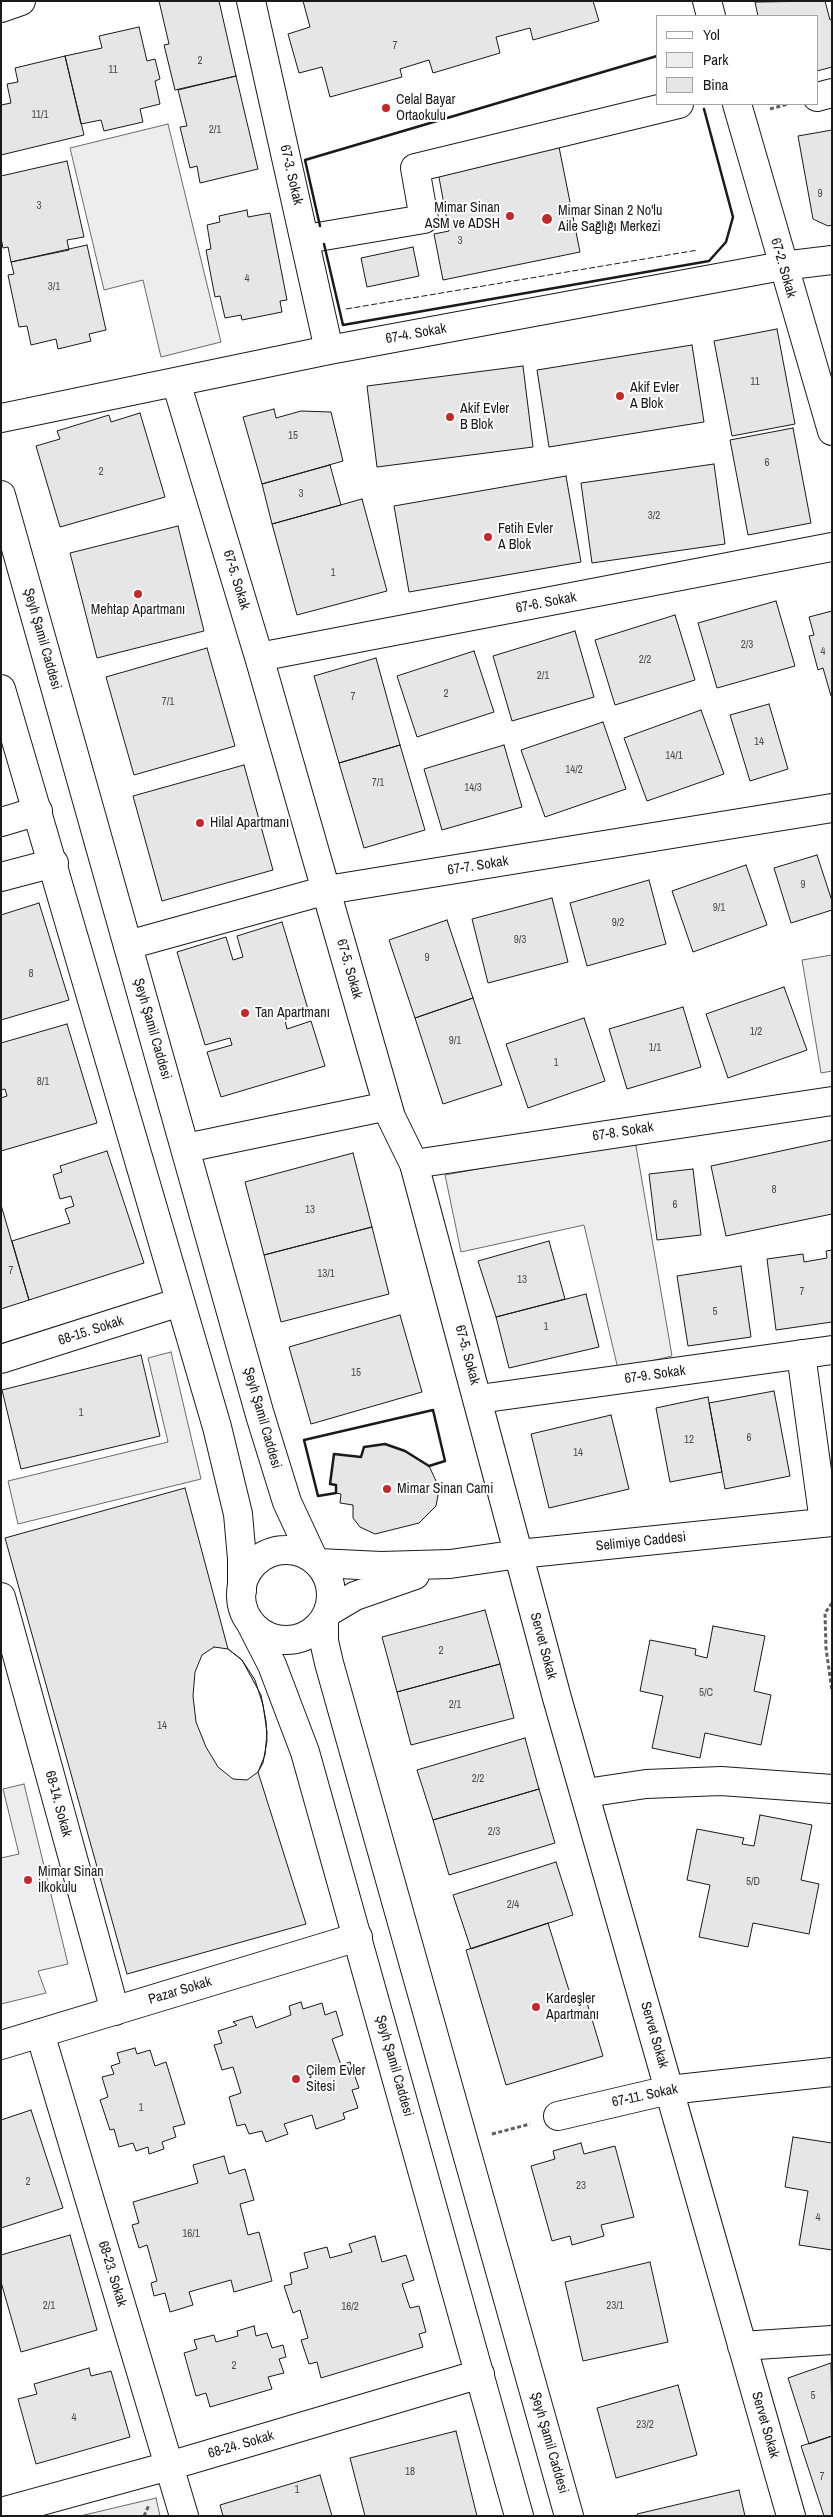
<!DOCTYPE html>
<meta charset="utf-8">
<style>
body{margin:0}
#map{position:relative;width:833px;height:2517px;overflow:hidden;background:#fff;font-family:"Archivo Narrow",sans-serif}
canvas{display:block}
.frame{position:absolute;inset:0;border:2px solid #1a1a1a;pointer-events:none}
.legend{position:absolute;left:656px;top:15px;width:162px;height:90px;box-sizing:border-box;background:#fff;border:1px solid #a3a3a3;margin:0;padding:6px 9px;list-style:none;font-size:15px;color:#1a1a1a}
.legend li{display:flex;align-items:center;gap:10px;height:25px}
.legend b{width:25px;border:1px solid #a3a3a3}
</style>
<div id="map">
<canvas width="833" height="2517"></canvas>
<div class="frame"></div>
<ul class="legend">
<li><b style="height:6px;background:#fff"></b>Yol</li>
<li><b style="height:14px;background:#ededed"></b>Park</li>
<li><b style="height:14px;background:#e6e6e6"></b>Bina</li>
</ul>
</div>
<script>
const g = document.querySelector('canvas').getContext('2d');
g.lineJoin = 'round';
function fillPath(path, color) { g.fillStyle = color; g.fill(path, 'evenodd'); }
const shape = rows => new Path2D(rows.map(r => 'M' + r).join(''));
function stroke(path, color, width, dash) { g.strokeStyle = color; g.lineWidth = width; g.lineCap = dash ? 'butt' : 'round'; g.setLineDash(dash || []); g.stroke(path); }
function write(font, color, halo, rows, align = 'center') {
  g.font = font + ' "Archivo Narrow",sans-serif'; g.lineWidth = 4; g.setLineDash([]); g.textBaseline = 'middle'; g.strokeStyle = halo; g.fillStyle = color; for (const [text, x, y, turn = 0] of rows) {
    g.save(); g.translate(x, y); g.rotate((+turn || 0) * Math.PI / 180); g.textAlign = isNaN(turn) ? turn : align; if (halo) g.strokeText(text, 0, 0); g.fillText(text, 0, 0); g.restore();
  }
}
const green = shape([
 [168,124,221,342,161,357,143,280,104,290,70,148,168,124],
 [832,955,832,1071,821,1073,802,960,832,955],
 [635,1140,672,1356,618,1369,584,1225,461,1252,445,1175,635,1140],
 [171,1352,201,1479,18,1524,8,1481,168,1442,148,1358,171,1352],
 [24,1784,68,1964,38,1971,46,1993,1,2004,1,1858,19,1854,3,1789,24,1784],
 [156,2498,160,2516,80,2516,156,2498]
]);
const building = shape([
 [159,1,219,1,236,76,175,90,164,45,169,44,159,1],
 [303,1,593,1,599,21,533,40,530,28,496,37,500,53,433,73,429,60,400,69,402,77,330,97,322,67,299,73,288,34,310,27,303,1],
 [825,1,830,20,832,19,832,67,817,71,817,16,758,16,755,2,825,1],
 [139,27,147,61,155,59,160,79,155,81,160,104,140,109,143,122,104,131,101,120,81,124,65,56,102,48,99,36,139,27],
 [65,56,84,135,1,155,1,105,11,103,7,84,18,82,15,68,65,56],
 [236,76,258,169,200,183,197,166,190,168,180,127,187,126,178,90,236,76],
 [832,130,832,225,828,226,813,219,798,136,832,130],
 [559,147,580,252,443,280,434,234,449,231,438,172,559,147],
 [67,161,84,237,67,240,69,250,11,262,8,247,3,248,1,238,1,176,67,161],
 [247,210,248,217,270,213,287,300,280,301,282,312,242,320,241,315,225,318,220,296,215,297,206,250,211,249,207,225,220,222,219,216,247,210],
 [87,245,106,330,89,334,91,341,58,349,56,339,31,345,27,326,19,327,8,275,14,274,11,262,87,245],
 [413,247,419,276,367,287,361,258,413,247],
 [777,329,795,424,732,436,714,341,777,329],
 [692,345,704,422,549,447,537,370,692,345],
 [523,366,533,447,377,467,367,386,523,366],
 [274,409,276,418,301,411,331,412,343,461,262,484,243,417,274,409],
 [140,413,165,497,60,527,36,446,60,439,57,431,109,415,111,422,140,413],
 [793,428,811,523,748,535,730,440,793,428],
 [714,464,725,544,592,563,581,483,714,464],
 [330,465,341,505,272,524,262,484,330,465],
 [566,476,581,562,409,592,394,506,566,476],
 [362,499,387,591,297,615,272,524,362,499],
 [178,526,204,631,97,658,70,553,178,526],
 [776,601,795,666,717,688,698,623,776,601],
 [832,611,832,695,831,696,823,668,818,670,809,636,814,635,809,617,832,611],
 [675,615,695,680,615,705,595,640,675,615],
 [575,631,594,697,512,721,493,656,575,631],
 [207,648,235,746,134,775,106,677,207,648],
 [474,651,494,712,417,737,397,676,474,651],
 [376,658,400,745,339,763,314,676,376,658],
 [769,704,788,769,750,781,730,715,769,704],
 [701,710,724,774,647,801,624,738,701,710],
 [603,722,626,789,545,817,521,750,603,722],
 [400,745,425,830,364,848,339,763,400,745],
 [504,745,522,807,442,830,424,769,504,745],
 [244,765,273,870,162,901,133,796,244,765],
 [817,855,832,901,832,910,791,923,774,868,817,855],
 [746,865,767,925,693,952,672,891,746,865],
 [649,880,666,944,587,966,570,903,649,880],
 [552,898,568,962,488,983,472,919,552,898],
 [39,903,69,1000,1,1020,1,915,39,903],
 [447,920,473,998,415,1018,389,940,447,920],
 [282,922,308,1009,284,1016,287,1029,311,1021,325,1066,221,1097,207,1052,232,1045,230,1038,205,1045,177,952,226,937,233,960,243,957,237,936,282,922],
 [784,987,807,1050,728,1078,706,1014,784,987],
 [473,998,502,1085,443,1104,415,1018,473,998],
 [683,1007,701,1067,627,1089,609,1029,683,1007],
 [584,1018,605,1081,528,1108,506,1044,584,1018],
 [67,1024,97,1123,1,1151,1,1098,7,1096,5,1089,1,1090,1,1043,67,1024],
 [832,1140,832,1214,726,1236,711,1166,832,1140],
 [107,1151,144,1263,29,1300,12,1241,70,1223,65,1209,74,1206,71,1196,60,1199,53,1175,62,1172,60,1166,107,1151],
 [353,1153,372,1227,264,1255,245,1182,353,1153],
 [693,1169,701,1235,657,1240,649,1174,693,1169],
 [1,1205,29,1300,1,1309,1,1205],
 [372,1227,389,1294,281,1322,264,1255,372,1227],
 [549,1241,565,1299,496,1317,478,1261,549,1241],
 [832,1250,832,1322,776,1330,767,1259,803,1254,804,1262,827,1258,826,1251,832,1250],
 [741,1266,751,1337,688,1346,677,1276,741,1266],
 [586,1294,599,1347,509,1368,496,1317,586,1294],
 [400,1315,422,1392,311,1424,289,1347,400,1315],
 [141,1355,160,1436,21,1469,2,1390,141,1355],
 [774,1391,790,1476,725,1489,709,1403,774,1391],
 [708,1397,722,1472,670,1482,656,1408,708,1397],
 [611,1415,629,1489,549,1508,531,1434,611,1415],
 [385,1444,405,1451,429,1466,437,1483,438,1495,436,1506,419,1523,375,1534,360,1527,353,1518,353,1505,340,1503,341,1494,336,1493,336,1485,330,1484,334,1454,361,1457,364,1447,385,1444],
 [185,1488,228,1649,242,1660,261,1695,266,1721,267,1741,263,1763,258,1772,306,1924,127,1974,5,1538,185,1488],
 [485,1610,500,1664,397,1692,382,1637,485,1610],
 [713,1626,765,1636,754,1691,771,1695,761,1745,705,1733,700,1758,652,1748,663,1696,640,1691,650,1640,696,1649,695,1655,707,1658,713,1626],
 [214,1647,228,1649,242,1660,255,1680,263,1705,267,1732,265,1755,258,1772,247,1780,233,1779,218,1767,206,1747,196,1722,193,1696,195,1672,202,1655,214,1647],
 [500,1664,514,1718,411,1745,397,1692,500,1664],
 [525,1738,539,1789,433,1820,417,1770,525,1738],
 [539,1789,555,1843,449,1875,433,1820,539,1789],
 [760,1815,812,1825,801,1880,819,1884,809,1934,753,1923,748,1947,699,1937,710,1885,687,1880,697,1829,744,1838,742,1844,754,1846,760,1815],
 [556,1862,573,1915,471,1949,453,1895,556,1862],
 [548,1923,572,2000,585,1996,603,2056,506,2085,466,1950,548,1923],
 [301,2002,303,2009,322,2003,325,2015,336,2011,343,2035,332,2039,341,2065,350,2062,359,2088,352,2090,358,2108,343,2113,345,2119,316,2129,312,2115,284,2124,288,2134,266,2142,262,2131,249,2134,245,2124,237,2126,229,2097,241,2093,233,2067,222,2070,214,2045,222,2043,218,2031,237,2025,233,2022,252,2016,256,2028,291,2015,289,2006,301,2002],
 [135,2048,137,2054,150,2050,155,2066,166,2062,185,2124,173,2127,176,2137,162,2142,164,2149,149,2154,148,2147,136,2151,133,2143,119,2147,114,2129,110,2130,100,2100,108,2097,102,2077,114,2074,111,2066,120,2063,117,2053,135,2048],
 [31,2110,63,2208,1,2228,1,2120,31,2110],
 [793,2137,832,2143,832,2250,799,2245,808,2191,785,2187,793,2137],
 [581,2143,584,2154,615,2146,634,2217,601,2225,604,2236,572,2245,570,2236,552,2241,531,2166,555,2159,553,2151,581,2143],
 [224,2156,229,2174,245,2169,254,2200,240,2204,248,2235,259,2232,272,2281,234,2292,231,2280,189,2292,193,2305,170,2312,165,2293,154,2296,151,2283,157,2281,147,2245,139,2248,132,2225,139,2223,133,2202,198,2183,193,2165,224,2156],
 [70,2235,97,2330,21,2352,1,2282,1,2255,70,2235],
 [375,2236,382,2262,406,2255,414,2280,402,2284,410,2308,419,2306,426,2332,419,2334,423,2347,321,2378,317,2362,309,2364,301,2340,308,2338,300,2310,293,2313,284,2286,292,2284,290,2273,308,2268,304,2253,327,2247,330,2258,352,2252,349,2244,375,2236],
 [650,2262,668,2342,583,2361,565,2282,650,2262],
 [254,2326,256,2336,267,2333,272,2348,283,2345,286,2357,279,2359,284,2373,268,2377,272,2389,210,2407,206,2393,196,2396,184,2353,197,2349,194,2340,214,2335,216,2342,238,2336,237,2331,254,2326],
 [831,2363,832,2436,809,2444,788,2378,831,2363],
 [89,2368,91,2376,111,2371,130,2437,36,2464,18,2399,37,2394,34,2384,89,2368],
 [678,2385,697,2455,616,2478,597,2408,678,2385],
 [456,2431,477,2516,365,2516,350,2458,456,2431],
 [832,2436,832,2516,824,2516,801,2446,832,2436],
 [320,2475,332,2516,223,2516,220,2505,320,2475],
 [739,2490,745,2516,638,2516,637,2514,739,2490]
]);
const path = shape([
 [770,109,788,104],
 [832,1603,825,1613,826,1648,832,1691],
 [492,2134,530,2124],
 [144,2516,149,2505]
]);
const minor = shape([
 [251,1,329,350],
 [707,1,711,16],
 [1,8,21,1],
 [817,97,832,93],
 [737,104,832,431],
 [306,239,424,219,415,168,679,104],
 [176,382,259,657,391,1117,414,1164,557,1698,791,2516],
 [1,418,329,350,782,266,832,260],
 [259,657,832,547],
 [1,822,38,811],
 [1,877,54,863],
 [128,945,327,890,832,808],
 [186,1148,388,1106],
 [414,1164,832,1101],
 [801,1354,824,1522],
 [1,1359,180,1302],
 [479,1399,832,1350],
 [318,1563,381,1566,450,1564,519,1554,832,1522],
 [1,1597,115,2011],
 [328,1612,355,1596,415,1575],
 [586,1793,646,1784,721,1781,832,1789],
 [40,2033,184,2516],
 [1,2045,358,1937],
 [558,2116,669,2090,832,2072],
 [742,2346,832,2340],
 [1,2512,169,2466,480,2374]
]);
const major = shape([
 [1,495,260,1415,287,1502,313,1558],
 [1,689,217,1427,238,1514,242,1559,242,1591],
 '241 1595a45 45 0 1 1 90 0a45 45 0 1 1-90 0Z',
 [324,1619,324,1641,329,1663,569,2516],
 [250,1622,272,1665,305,1752,519,2516]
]);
const fence = shape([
 [346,309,698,250]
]);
const wall = shape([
 [320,226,305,160,657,56],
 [324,244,343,325,709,261,726,242,733,217,704,109],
 [433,1410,445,1461,429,1466,405,1451,385,1444,364,1447,361,1457,334,1454,330,1484,336,1485,336,1493,318,1496,304,1440,433,1410]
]);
const markers = [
 [386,108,5,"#c62828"],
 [510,216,5,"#c62828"],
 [547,219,6,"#c62828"],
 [620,396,5,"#c62828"],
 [450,417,5,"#c62828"],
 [488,537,5,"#c62828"],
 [138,594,5,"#c62828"],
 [200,823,5,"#c62828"],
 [245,1013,5,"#c62828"],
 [387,1489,5,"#c62828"],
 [28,1880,5,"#c62828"],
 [536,2007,5,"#c62828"],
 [296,2079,5,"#c62828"]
];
const numberNames = [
 ["7",395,46],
 ["2",200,61],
 ["11",113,70],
 ["11/1",40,115],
 ["2/1",215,130],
 ["9",820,194],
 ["3",39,206],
 ["3",460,241],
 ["4",247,279],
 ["3/1",54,287],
 ["11",755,382],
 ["15",293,436],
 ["6",767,463],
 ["2",101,472],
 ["3",301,494],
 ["3/2",654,516],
 ["1",333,573],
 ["2/3",747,645],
 ["4",823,652],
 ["2/2",645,660],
 ["2/1",543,676],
 ["2",446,694],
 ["7",353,697],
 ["7/1",168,702],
 ["14",759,742],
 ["14/1",674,756],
 ["14/2",574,770],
 ["7/1",378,783],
 ["14/3",473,788],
 ["9",803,885],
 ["9/1",719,908],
 ["9/2",618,923],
 ["9/3",520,940],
 ["9",427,958],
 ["8",31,974],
 ["1/2",756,1032],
 ["9/1",455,1041],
 ["1/1",655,1048],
 ["1",556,1063],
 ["8/1",43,1082],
 ["8",774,1190],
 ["6",675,1205],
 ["13",310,1210],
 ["7",11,1271],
 ["13/1",326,1274],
 ["13",522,1280],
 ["7",802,1292],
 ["5",715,1312],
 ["1",546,1327],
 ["15",356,1373],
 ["1",81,1413],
 ["6",749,1438],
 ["12",689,1440],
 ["14",578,1453],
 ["2",441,1651],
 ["5/C",706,1693],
 ["2/1",455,1705],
 ["14",162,1726],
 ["2/2",478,1779],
 ["2/3",494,1832],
 ["5/D",753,1882],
 ["2/4",513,1905],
 ["1",141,2108],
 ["2",28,2182],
 ["23",581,2186],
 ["4",818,2218],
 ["16/1",191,2234],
 ["2/1",49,2306],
 ["23/1",615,2306],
 ["16/2",350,2307],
 ["2",234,2366],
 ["5",813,2396],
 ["4",74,2418],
 ["23/2",645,2425],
 ["18",410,2472],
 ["7",822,2477],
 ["1",297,2490]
];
const poiNames = [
 ["Celal Bayar",396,100],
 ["Ortaokulu",396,116],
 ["Mimar Sinan",500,208,"right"],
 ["ASM ve ADSH",500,224,"right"],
 ["Mimar Sinan 2 No'lu",558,211],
 ["Aile Sağlığı Merkezi",558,227],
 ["Akif Evler",630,388],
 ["A Blok",630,404],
 ["Akif Evler",460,409],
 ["B Blok",460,425],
 ["Fetih Evler",498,529],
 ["A Blok",498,545],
 ["Mehtap Apartmanı",138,610,"center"],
 ["Hilal Apartmanı",210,823],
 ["Tan Apartmanı",255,1013],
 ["Mimar Sinan Cami",397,1489],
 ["Mimar Sinan",38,1872],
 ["İlkokulu",38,1888],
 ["Kardeşler",546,1999],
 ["Apartmanı",546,2015],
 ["Çilem Evler",306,2071],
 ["Sitesi",306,2087]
];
const streetNames = [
 ["67-3. Sokak",291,175,77],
 ["67-2. Sokak",783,268,74],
 ["67-4. Sokak",416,334,-10],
 ["67-5. Sokak",236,580,73],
 ["67-6. Sokak",546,603,-11],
 ["Şeyh Şamil Caddesi",42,639,74],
 ["67-7. Sokak",478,866,-9],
 ["67-5. Sokak",349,969,74],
 ["Şeyh Şamil Caddesi",152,1029,74],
 ["67-8. Sokak",623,1132,-9],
 ["68-15. Sokak",91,1331,-18],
 ["67-5. Sokak",467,1355,75],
 ["67-9. Sokak",655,1375,-8],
 ["Şeyh Şamil Caddesi",262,1418,74],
 ["Selimiye Caddesi",641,1542,-6],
 ["Servet Sokak",543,1646,75],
 ["68-14. Sokak",58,1804,75],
 ["Pazar Sokak",180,1991,-17],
 ["Servet Sokak",654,2035,74],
 ["Şeyh Şamil Caddesi",394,2066,74],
 ["67-11. Sokak",645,2096,-12],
 ["68-23. Sokak",112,2274,73],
 ["Servet Sokak",765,2425,74],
 ["Şeyh Şamil Caddesi",549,2443,74],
 ["68-24. Sokak",241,2445,-16]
];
fillPath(green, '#ededed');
stroke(green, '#6a6a6a', 1);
fillPath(building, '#e6e6e6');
stroke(building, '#1a1a1a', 1);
stroke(minor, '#1a1a1a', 30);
stroke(major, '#1a1a1a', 30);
stroke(path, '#5f5f5f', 3, [4, 2.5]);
stroke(minor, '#fff', 28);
stroke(major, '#fff', 28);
stroke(fence, '#1a1a1a', 1, [6, 2.5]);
stroke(wall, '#1a1a1a', 2.5);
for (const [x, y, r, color] of markers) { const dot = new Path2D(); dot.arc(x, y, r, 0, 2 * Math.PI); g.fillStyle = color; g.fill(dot); stroke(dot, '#fff', 2); }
write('11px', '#4d4d4d', null, numberNames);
write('14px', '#1a1a1a', '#fff', poiNames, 'left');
write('14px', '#1a1a1a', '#fff', streetNames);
</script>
